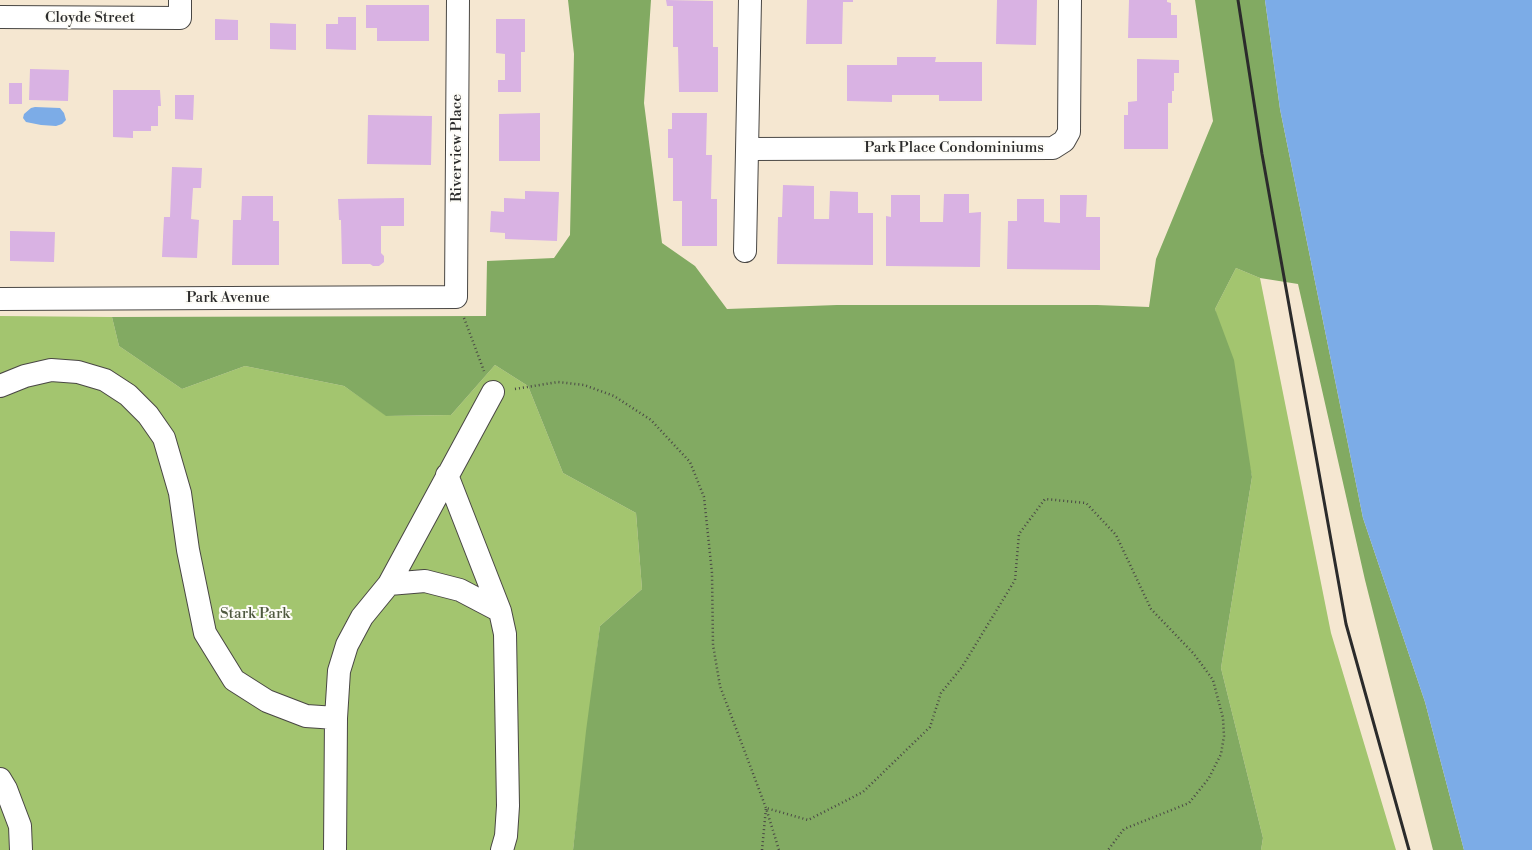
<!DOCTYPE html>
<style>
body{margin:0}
canvas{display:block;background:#f5e7d1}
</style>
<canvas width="1532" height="850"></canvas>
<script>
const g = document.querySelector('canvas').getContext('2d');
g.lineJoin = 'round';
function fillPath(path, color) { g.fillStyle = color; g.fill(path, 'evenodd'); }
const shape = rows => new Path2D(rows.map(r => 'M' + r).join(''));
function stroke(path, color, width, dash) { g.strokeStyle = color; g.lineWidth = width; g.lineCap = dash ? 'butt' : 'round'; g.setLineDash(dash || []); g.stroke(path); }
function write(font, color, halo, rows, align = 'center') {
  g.font = font + ' "Libre Bodoni",serif'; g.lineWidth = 4; g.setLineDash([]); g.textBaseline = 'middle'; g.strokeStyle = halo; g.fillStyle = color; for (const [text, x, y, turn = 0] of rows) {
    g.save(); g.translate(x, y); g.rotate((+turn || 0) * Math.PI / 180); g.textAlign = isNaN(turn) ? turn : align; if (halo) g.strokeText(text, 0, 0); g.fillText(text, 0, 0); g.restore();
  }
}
const green = shape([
 [1236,268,1260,278,1331,633,1396,850,1261,850,1263,838,1221,668,1252,477,1215,309],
 [0,316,112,317,119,346,182,389,245,366,344,386,387,416,451,415,495,365,528,386,563,473,636,513,642,589,600,626,573,850,0,850]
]);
const forest = shape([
 [568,0,651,0,644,103,662,243,695,266,727,309,837,305,1097,305,1149,307,1156,259,1213,121,1195,0,1265,0,1280,109,1363,518,1425,702,1464,850,1433,850,1365,580,1298,284,1260,278,1236,268,1215,309,1234,360,1252,477,1221,668,1263,838,1261,850,573,850,586,731,600,626,642,589,636,513,563,473,528,386,495,365,451,415,386,416,344,386,245,366,182,389,119,346,112,317,486,316,487,261,554,258,570,235,574,54]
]);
const water = shape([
 [1265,0,1532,0,1532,850,1464,850,1425,702,1363,518,1280,109],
 [35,107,60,108,64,113,66,120,62,124,56,126,41,125,26,122,23,118,24,114,31,108]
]);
const building = shape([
 [666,0,713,1,713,47,718,47,718,92,679,92,678,47,673,47,673,6,667,6],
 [807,0,853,0,853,2,843,2,842,44,806,44],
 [997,0,1037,0,1036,45,996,44],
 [1129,0,1167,0,1167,2,1171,3,1171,15,1177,15,1177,38,1128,38],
 [366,5,429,5,429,41,377,41,377,28,366,28],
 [338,17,356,17,356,50,326,49,326,24,338,24],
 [215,19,238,20,238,40,215,40],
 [496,19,525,19,525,52,521,52,521,92,498,92,498,80,505,80,505,54,496,53],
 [270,23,296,24,296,50,270,49],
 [897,57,936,57,935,62,982,62,982,101,939,101,939,95,892,95,892,102,847,101,847,65,897,65],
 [1137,59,1179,60,1179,73,1174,73,1174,91,1172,91,1172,103,1168,103,1168,149,1124,149,1124,115,1128,115,1128,102,1137,101],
 [30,69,69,70,68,101,29,100],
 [9,83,22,83,22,104,9,104],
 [113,90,160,90,161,106,158,106,158,126,151,126,151,131,133,131,133,138,113,137],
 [175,95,194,95,193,120,175,119],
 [540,113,540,161,499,161,499,114],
 [672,113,707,113,706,155,712,155,711,199,717,199,717,246,682,246,682,201,673,201,673,158,668,158,668,129,672,129],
 [368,115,432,116,431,165,367,164],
 [172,167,202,168,201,188,193,188,191,219,199,220,197,258,162,257,164,217,170,217],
 [783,185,814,186,814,219,829,219,830,191,858,192,858,213,873,213,873,265,777,264,778,217,782,217],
 [525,191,559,192,557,241,505,239,505,233,490,232,491,211,504,212,504,198,525,199],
 [944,194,969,194,969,213,981,212,980,267,886,266,886,216,891,217,891,195,920,195,920,222,943,222],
 [1060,195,1087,195,1086,217,1100,217,1100,270,1007,269,1008,221,1017,221,1017,199,1044,199,1044,222,1060,223],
 [242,196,273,196,273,221,279,221,279,265,232,265,233,220,241,220],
 [404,198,404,226,381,226,381,253,384,256,384,262,379,266,373,266,370,264,342,264,341,220,339,220,338,199],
 [10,231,55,232,54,262,10,261]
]);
const path = shape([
 [464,318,484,371],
 [515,389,558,382,584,385,614,396,651,420,690,462,704,497,712,573,713,645,720,686,766,808,779,850],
 [762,850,766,808,808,820,863,792,930,727,941,693,962,667,1015,580,1019,534,1045,499,1086,503,1116,535,1151,609,1194,654,1213,680,1223,718,1224,736,1221,754,1209,778,1189,803,1124,829,1108,850]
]);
const minor = shape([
 [0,17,180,18,180,0],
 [748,149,1053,148,1064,141,1069,132,1070,0],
 [745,251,750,0],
 [0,299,456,297,458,0],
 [0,386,25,376,51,370,78,372,105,380,128,395,148,415,164,438,180,493,188,550,205,633,234,680,267,701,306,716,336,718],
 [447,475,500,611,505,634,508,806,506,836,502,850],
 [389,584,425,581,460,590,500,611],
 [0,779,6,789,20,826,21,850],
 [335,850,336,718,339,671,347,645,362,617,389,584,493,392]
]);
const rail = shape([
 [1238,0,1262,154,1346,624,1409,850]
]);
const streetNames = [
 ["Cloyde Street",90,18],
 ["Riverview Place",457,148,-90],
 ["Park Place Condominiums",954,148],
 ["Park Avenue",228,298]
];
const parkNames = [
 ["Stark Park",255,614]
];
fillPath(green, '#a3c56f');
fillPath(forest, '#82aa62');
fillPath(water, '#7cace7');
fillPath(building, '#d9b2e3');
stroke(minor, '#494744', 24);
stroke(path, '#494744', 2.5, [1, 3]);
stroke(minor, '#fff', 22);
stroke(rail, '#2b2b2b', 3);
write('15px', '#2b2b2b', '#fdfcf7', streetNames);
write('15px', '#4f593f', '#fdfcf7', parkNames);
</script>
